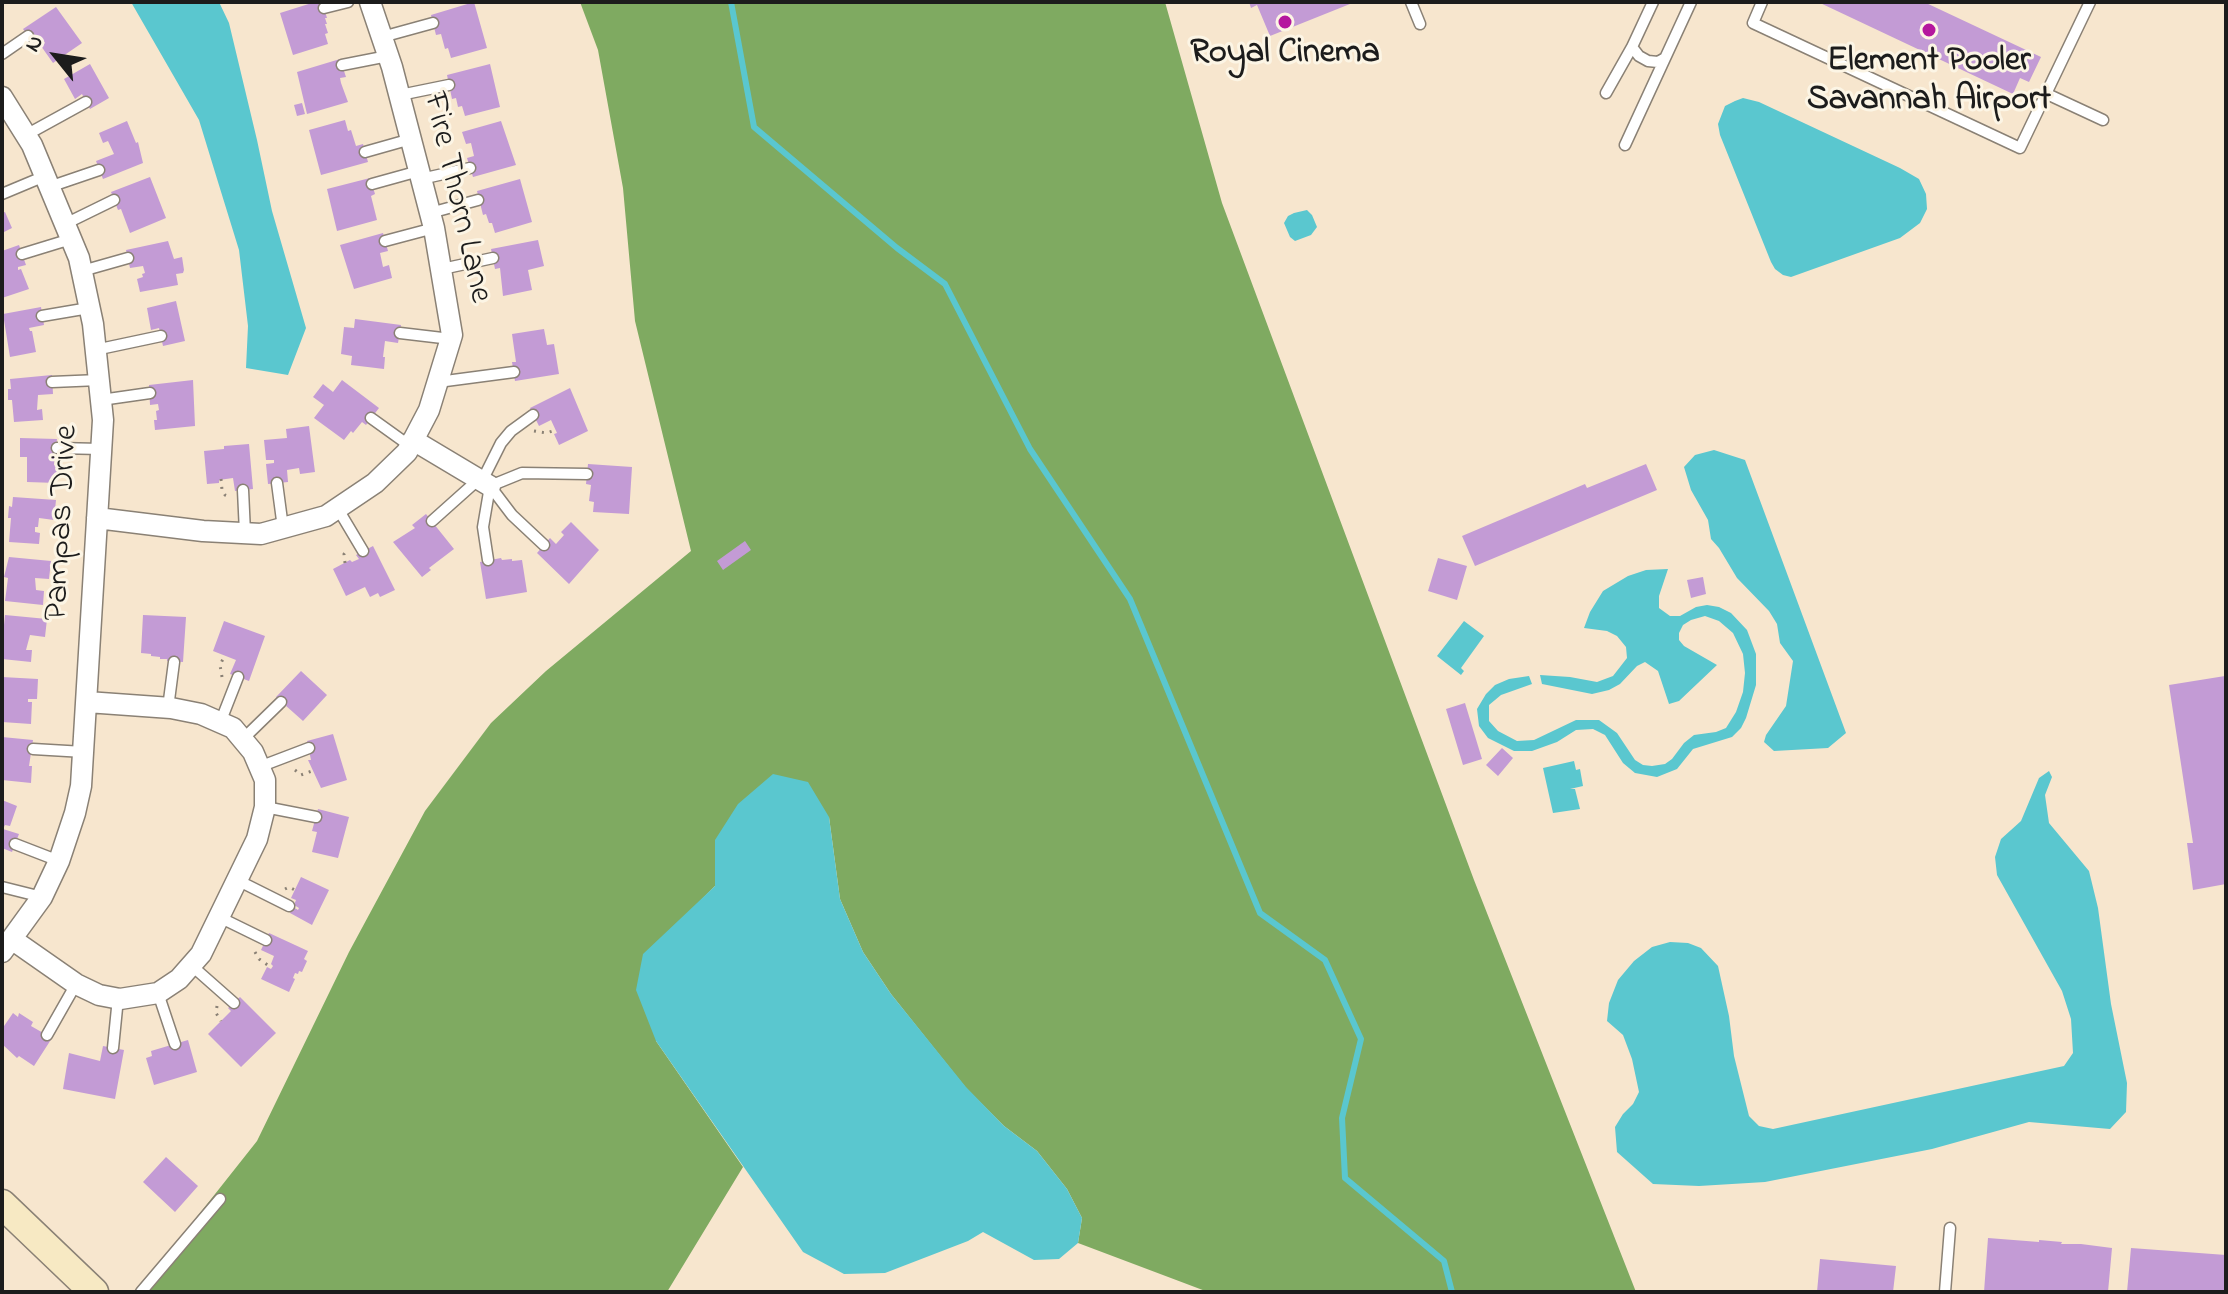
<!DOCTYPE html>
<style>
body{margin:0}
#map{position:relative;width:2228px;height:1294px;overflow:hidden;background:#f7e6ce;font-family:"Indie Flower",sans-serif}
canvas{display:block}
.frame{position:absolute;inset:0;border:4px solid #1c1c1c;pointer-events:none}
.north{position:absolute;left:16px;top:16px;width:80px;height:80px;-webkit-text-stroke:6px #fcf5e5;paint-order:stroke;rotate:300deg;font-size:22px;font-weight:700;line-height:32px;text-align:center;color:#1c1c1c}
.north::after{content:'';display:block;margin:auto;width:28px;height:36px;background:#1c1c1c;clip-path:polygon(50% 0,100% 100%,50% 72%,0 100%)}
</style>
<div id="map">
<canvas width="2228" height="1294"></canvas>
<div class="frame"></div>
<div class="north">N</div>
</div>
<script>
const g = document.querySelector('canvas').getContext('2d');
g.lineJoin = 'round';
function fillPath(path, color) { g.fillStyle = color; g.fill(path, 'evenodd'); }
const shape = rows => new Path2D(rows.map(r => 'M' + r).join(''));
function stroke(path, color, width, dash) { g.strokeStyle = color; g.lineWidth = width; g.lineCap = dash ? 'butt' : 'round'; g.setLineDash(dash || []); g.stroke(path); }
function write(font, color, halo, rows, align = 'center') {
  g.font = font + ' "Indie Flower",sans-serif'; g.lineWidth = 6; g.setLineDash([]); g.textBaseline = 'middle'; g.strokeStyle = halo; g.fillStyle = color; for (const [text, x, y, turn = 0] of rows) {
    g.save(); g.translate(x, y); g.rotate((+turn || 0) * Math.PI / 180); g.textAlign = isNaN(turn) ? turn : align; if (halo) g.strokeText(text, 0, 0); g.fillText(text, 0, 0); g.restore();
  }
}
const forest = shape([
 [580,2,1165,2,1222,203,1474,880,1636,1292,1208,1292,1078,1243,1082,1218,1067,1189,1037,1151,1004,1126,965,1087,891,994,863,952,840,899,829,817,716,840,715,886,688,913,656,1041,743,1167,667,1292,150,1292,143,1285,257,1141,349,952,425,811,491,723,546,671,691,551,635,321,623,188,598,50]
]);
const water = shape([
 [131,2,219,2,229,23,257,140,272,211,306,328,288,375,246,368,248,326,239,250,218,182,199,120],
 [1743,98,1759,102,1900,168,1919,179,1926,194,1927,209,1920,223,1900,238,1791,277,1783,275,1775,269,1771,262,1720,135,1718,124,1725,106,1735,101],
 [1307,210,1312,215,1317,227,1311,235,1295,241,1290,237,1284,223,1288,216,1294,213],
 [1714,450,1745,460,1846,733,1828,748,1774,751,1764,742,1766,735,1786,706,1793,661,1780,643,1777,624,1769,611,1737,578,1719,548,1711,539,1708,520,1691,490,1684,467,1695,455],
 [1668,569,1659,596,1659,608,1670,616,1680,616,1696,607,1707,605,1719,607,1731,613,1747,630,1756,654,1756,685,1746,718,1741,728,1732,737,1693,749,1677,769,1657,777,1635,773,1623,763,1605,735,1593,729,1576,730,1557,742,1532,751,1514,751,1488,738,1479,726,1477,709,1486,694,1495,685,1509,679,1529,676,1532,684,1501,695,1489,705,1489,721,1498,731,1517,741,1534,740,1576,720,1599,720,1617,733,1635,760,1643,765,1652,766,1665,764,1672,759,1684,743,1694,735,1716,732,1726,728,1736,712,1743,692,1745,673,1743,654,1733,633,1719,621,1705,616,1691,620,1683,625,1679,633,1679,640,1684,646,1717,665,1679,701,1669,704,1658,671,1645,662,1637,666,1620,684,1609,690,1592,694,1542,684,1540,675,1570,677,1597,682,1613,676,1627,658,1626,647,1617,636,1607,631,1584,628,1590,612,1603,591,1628,576,1646,570],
 [1464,621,1484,636,1461,668,1464,671,1461,675,1437,656],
 [1574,761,1576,770,1580,769,1583,786,1570,789,1575,789,1580,809,1553,813,1543,768],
 [2049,771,2052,777,2045,795,2049,823,2089,871,2098,908,2111,1004,2127,1083,2126,1112,2110,1129,2029,1122,1932,1149,1765,1182,1699,1186,1653,1184,1617,1152,1615,1127,1623,1114,1633,1104,1639,1092,1632,1059,1623,1035,1607,1021,1609,1003,1618,980,1634,961,1652,947,1670,942,1688,943,1701,948,1718,966,1729,1016,1734,1056,1749,1116,1759,1126,1773,1129,2064,1066,2073,1053,2071,1019,2062,991,1997,875,1995,857,2001,839,2021,821,2039,778],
 [773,774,808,782,829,817,840,899,863,952,891,994,966,1087,1004,1126,1037,1151,1067,1189,1082,1218,1078,1243,1059,1259,1034,1260,983,1232,968,1241,885,1273,844,1274,803,1252,656,1041,636,990,643,954,715,886,715,840,738,804]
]);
const stream = shape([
 [731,2,754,127,897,248,945,284,1030,449,1130,599,1260,913,1325,960,1361,1039,1342,1118,1345,1178,1444,1261,1452,1292]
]);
const building = shape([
 [315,2,322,2,327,18,325,18,327,24,325,24,328,33,325,34,328,44,293,55,280,13],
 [474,2,487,48,451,58,448,48,445,49,441,34,436,35,431,15],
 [1249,2,1355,2,1270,36,1257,5,1251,8],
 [1818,2,1924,2,2041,57,2029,82,2020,78,2013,94],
 [56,7,82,43,53,63,41,46,45,43,42,39,35,45,23,29],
 [340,59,346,77,340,78,341,83,348,102,307,114,297,72],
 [90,64,109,98,90,109,82,94,75,99,64,79],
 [490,64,500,107,465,116,462,106,458,107,456,98,452,99,447,75],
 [302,103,305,114,297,116,294,105],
 [345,120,348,131,351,130,356,146,363,144,368,162,321,175,309,130],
 [127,121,136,143,138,142,143,163,103,179,96,161,114,154,108,141,103,143,99,133],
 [501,121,516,165,473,177,467,158,474,156,471,143,466,144,462,132],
 [150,177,166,218,130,233,121,209,118,210,111,192],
 [370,178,375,194,371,196,377,220,337,231,327,189],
 [520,179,532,222,495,233,492,223,489,223,486,214,483,215,477,191],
 [5,212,12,228,2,233,2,213],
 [383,233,388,251,380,253,383,267,389,265,392,278,354,289,340,245],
 [538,240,544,266,528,270,532,290,503,296,500,268,495,269,491,249],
 [168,241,174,259,182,257,184,270,183,273,176,274,178,285,140,292,137,279,143,277,142,274,145,273,143,266,130,268,126,250],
 [19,245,26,265,18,267,18,270,21,269,29,289,2,298,2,251],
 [176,301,185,341,163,346,159,328,151,330,147,308],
 [41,307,44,325,29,328,30,331,32,331,36,352,10,357,3,314],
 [355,319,401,325,398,343,385,341,383,357,385,357,384,369,351,365,352,356,341,354,344,327,354,328],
 [544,329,547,345,554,344,559,374,515,381,512,362,516,362,512,334],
 [52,375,53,394,38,395,37,410,42,409,43,420,14,422,12,400,8,400,8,389,11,389,10,379],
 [193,380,195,426,155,430,154,420,157,420,156,411,159,410,158,404,150,405,149,385],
 [342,380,379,408,366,425,362,422,353,433,351,431,344,440,314,418,324,405,313,397,323,384,333,392],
 [570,388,588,431,559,445,554,434,557,433,551,420,539,426,530,408],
 [309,426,315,472,300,474,299,468,287,470,288,482,268,484,266,464,274,463,274,460,266,460,264,440,287,438,286,429],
 [20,438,57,439,54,465,57,465,57,483,27,482,27,457,20,457],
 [249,444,253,489,235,491,233,478,219,480,219,483,207,484,204,451,224,449,224,446],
 [588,464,632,467,629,514,593,512,594,502,589,501,591,485,586,484],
 [1646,464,1657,490,1475,566,1462,536,1585,484,1587,488],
 [13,497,56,500,54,520,39,518,38,527,35,527,35,532,40,533,39,544,9,542,11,518,8,518,9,506,12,507],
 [426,514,454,549,429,568,431,570,422,577,393,542,415,528,412,525],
 [571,522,599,550,569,584,537,553,550,538,556,544,564,535,561,532],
 [745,541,751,550,723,570,717,561],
 [373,546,395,590,380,597,378,593,370,597,365,587,346,596,333,569,350,560,352,562,359,559,356,555],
 [9,557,51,561,49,579,35,578,36,590,44,591,43,605,5,601,8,578,4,577],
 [501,558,502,560,512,559,512,561,522,560,527,592,486,599,480,562],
 [1438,558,1467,566,1457,600,1428,591],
 [1703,577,1706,594,1691,598,1687,580],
 [5,615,47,619,45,637,30,635,26,650,32,650,31,662,2,659,2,625,4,625],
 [143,615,186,617,183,662,167,661,167,659,160,659,160,657,151,656,151,654,141,653],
 [224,621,265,636,249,681,230,674,236,660,213,651],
 [301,671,327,695,303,721,276,697],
 [2225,676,2226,884,2193,890,2187,843,2193,843,2169,685],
 [2,677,38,679,37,699,28,699,28,702,32,702,31,724,2,722],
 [1465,703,1482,759,1463,765,1446,709],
 [333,734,347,780,321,788,308,760,311,760,307,741],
 [2,737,33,740,29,766,32,766,31,783,2,780],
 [1502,748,1513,758,1498,776,1486,765],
 [2,800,17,806,10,826,5,825,3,829,19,834,12,852,2,848],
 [318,809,349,817,338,858,312,852,317,832,312,831],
 [301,877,329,890,312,925,290,913,293,907,298,910,299,908,294,905,296,900,291,898],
 [269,933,308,951,304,959,307,961,302,972,299,971,298,974,295,973,293,978,295,979,289,992,261,979,267,967,271,969,273,966,271,964,274,956,261,950],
 [240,997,276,1033,241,1067,208,1034,231,1011,228,1008],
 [13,1013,18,1017,19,1013,33,1022,31,1026,52,1038,34,1066,19,1056,17,1058,2,1044,2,1029],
 [188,1040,197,1072,154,1085,146,1058,152,1056,151,1051],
 [103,1046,124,1050,115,1099,63,1089,69,1053,100,1061],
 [166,1157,198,1186,175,1212,143,1182],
 [1988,1238,2039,1242,2039,1240,2062,1242,2061,1244,2081,1244,2112,1248,2108,1292,1984,1292],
 [2131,1248,2226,1255,2226,1292,2127,1292],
 [1820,1259,1896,1266,1893,1292,1817,1292]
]);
const path = shape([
 [534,431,546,433,556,430],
 [221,479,222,490,225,495,230,497],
 [345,563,344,554,346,552],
 [222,677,220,665,225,655],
 [295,770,301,775,312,771],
 [285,889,289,887,295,890],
 [255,952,259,959,272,968],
 [217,1006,216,1013,221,1021]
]);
const lane = shape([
 [1411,2,1420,24],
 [1762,2,1753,23,2020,148,2090,2],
 [324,8,348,2],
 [382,37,433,23],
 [1632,47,1639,56,1648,61,1658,62,1665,58],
 [2,54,28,36],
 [342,65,388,56],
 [1606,93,1632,47,1653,2],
 [2047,94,2103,120],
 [400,95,449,85],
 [26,135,86,102],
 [1625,145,1691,2],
 [365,152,411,139],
 [421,179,470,168],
 [372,184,419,171],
 [49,187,99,170],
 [2,194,45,176],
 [430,213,478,200],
 [65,224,114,200],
 [385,241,434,228],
 [22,254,71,239],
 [442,269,493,258],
 [82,271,128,258],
 [42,316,89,308],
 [400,333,451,339],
 [95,350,161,336],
 [52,382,99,380],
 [438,382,514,372],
 [101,400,150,393],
 [371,418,410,446],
 [57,448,101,449],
 [482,481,501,443,511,431,533,415],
 [277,483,283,528],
 [490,486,522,473,587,474],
 [490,486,512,515,544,545],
 [243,490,245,533],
 [338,509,363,551],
 [432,521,479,479],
 [488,560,483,527,490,486],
 [168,708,174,662],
 [220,723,238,677],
 [243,739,281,702],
 [33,749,84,752],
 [259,767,309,748],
 [265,807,316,817],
 [15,844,59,861],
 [237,880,289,906],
 [2,887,42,897],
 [219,917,266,940],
 [191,965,234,1003],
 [158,993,175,1044],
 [47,1035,76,984],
 [113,1048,118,998],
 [141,1292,220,1199],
 [1945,1292,1950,1228]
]);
const street = shape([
 [2,97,32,145,79,258,93,324,103,420,81,786,75,813,59,861,42,897,2,952],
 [413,440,490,486],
 [97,518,203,531,261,534,326,516,375,483,407,452,429,410,452,335,434,228,392,67,370,2],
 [13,940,76,984,99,995,120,999,158,993,179,979,201,954,257,839,265,807,265,780,253,752,233,728,201,714,171,708,87,702]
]);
const secondary = shape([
 [2,1204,94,1292]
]);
const markers = [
 [1285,22,8,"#b5179e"],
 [1929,30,8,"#b5179e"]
];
const poiNames = [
 ["Royal Cinema",1285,55],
 ["Element Pooler",1929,63],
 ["Savannah Airport",1929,102]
];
const streetNames = [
 ["Fire Thorn Lane",455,198,77],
 ["Pampas Drive",64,523,-87]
];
fillPath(forest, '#7faa61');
fillPath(water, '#5ac7cf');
stroke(stream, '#5ac7cf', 6);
fillPath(building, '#c39bd5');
stroke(lane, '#8a8175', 13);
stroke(street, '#8a8175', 23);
stroke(secondary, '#8a8175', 31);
stroke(path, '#8a8175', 3, [2, 6]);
stroke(lane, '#fff', 10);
stroke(street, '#fff', 20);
stroke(secondary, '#f7e9c3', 28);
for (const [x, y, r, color] of markers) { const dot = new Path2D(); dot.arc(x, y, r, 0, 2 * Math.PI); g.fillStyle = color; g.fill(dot); stroke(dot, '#fcf5e5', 3); }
write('bold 34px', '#1c1c1c', '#fcf5e5', poiNames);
write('34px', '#1c1c1c', '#fcf5e5', streetNames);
</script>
